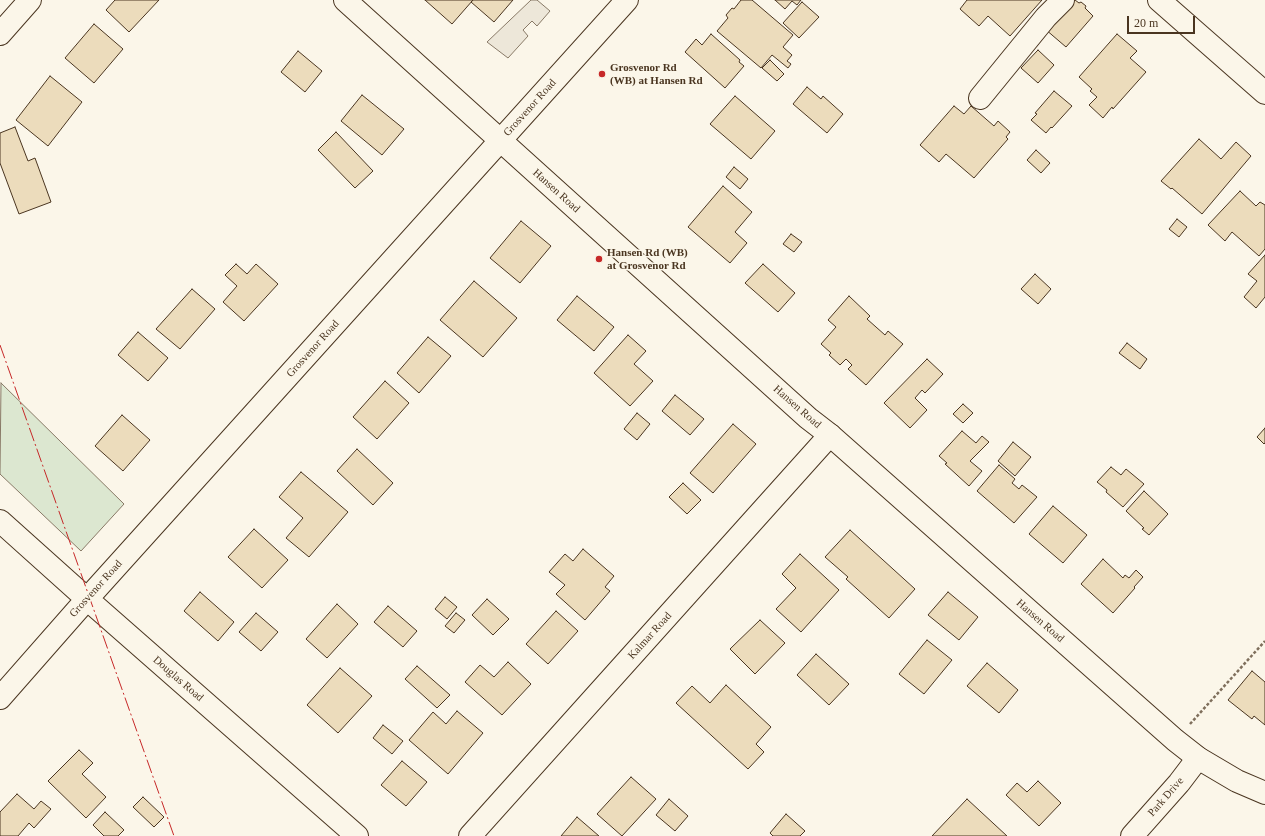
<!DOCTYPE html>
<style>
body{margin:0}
#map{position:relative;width:1265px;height:836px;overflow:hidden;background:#fbf6e9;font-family:"Times New Roman",serif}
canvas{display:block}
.scale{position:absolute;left:1127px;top:16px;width:68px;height:18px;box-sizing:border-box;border:2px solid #4a3520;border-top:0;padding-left:5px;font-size:12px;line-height:14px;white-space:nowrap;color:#4a3520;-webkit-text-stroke:3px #fbf6e9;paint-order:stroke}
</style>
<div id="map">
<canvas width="1265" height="836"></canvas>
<div class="scale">20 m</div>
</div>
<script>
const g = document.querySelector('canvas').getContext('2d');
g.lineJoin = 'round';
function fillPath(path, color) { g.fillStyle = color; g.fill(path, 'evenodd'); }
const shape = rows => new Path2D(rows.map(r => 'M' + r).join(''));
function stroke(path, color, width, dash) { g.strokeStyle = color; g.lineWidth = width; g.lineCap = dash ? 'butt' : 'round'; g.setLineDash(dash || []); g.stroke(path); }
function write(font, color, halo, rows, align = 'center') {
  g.font = font + ' "Times New Roman",serif'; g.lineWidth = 3; g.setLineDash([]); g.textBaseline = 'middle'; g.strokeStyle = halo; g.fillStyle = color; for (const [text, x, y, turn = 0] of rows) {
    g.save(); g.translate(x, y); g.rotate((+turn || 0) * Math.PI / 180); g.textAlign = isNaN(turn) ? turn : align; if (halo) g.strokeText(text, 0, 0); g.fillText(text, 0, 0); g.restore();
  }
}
const green = shape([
 [1,383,124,504,81,551,0,474,1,383]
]);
const parking = shape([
 [531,0,537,0,550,11,537,26,532,21,523,30,528,36,508,58,487,42,531,0]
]);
const building = shape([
 [115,0,159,0,129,32,106,10,115,0],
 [425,0,473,0,452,24,425,0],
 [473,0,513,0,494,22,471,2,473,0],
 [741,0,752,0,793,35,783,47,792,55,787,61,791,64,788,68,772,55,761,68,717,31,728,18,726,15,732,8,734,9,741,0],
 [775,0,801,0,797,5,792,1,785,9,775,0],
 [967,0,1042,0,1010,36,988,16,979,26,960,9,967,0],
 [1070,0,1075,0,1079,3,1081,2,1086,6,1085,8,1093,16,1066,47,1045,29,1070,0],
 [802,2,819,17,799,38,783,23,802,2],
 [94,24,123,49,94,83,65,58,94,24],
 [711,34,740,60,739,62,744,66,725,88,685,52,696,39,702,45,711,34],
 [1117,34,1137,51,1130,58,1146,72,1113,109,1112,107,1103,118,1089,105,1097,97,1090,91,1092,89,1079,77,1117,34],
 [1038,50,1054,65,1038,83,1021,68,1038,50],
 [298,51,322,71,305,92,281,72,298,51],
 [770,60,784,74,777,81,762,68,770,60],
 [50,76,82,102,48,146,16,120,50,76],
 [807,87,821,99,823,96,843,114,827,133,793,104,807,87],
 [1054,91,1072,106,1052,128,1051,127,1046,133,1031,120,1037,114,1035,113,1054,91],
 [362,95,404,129,382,155,341,121,362,95],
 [735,96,775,131,751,159,710,124,735,96],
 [954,106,964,114,971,106,994,126,998,121,1010,132,1006,137,1008,139,974,178,946,154,939,162,920,145,954,106],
 [15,127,28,161,35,158,51,202,19,214,0,163,0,133,15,127],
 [336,132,373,171,355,188,318,150,336,132],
 [1199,139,1221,159,1236,142,1251,156,1202,214,1172,188,1171,189,1161,181,1199,139],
 [1036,150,1050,163,1041,173,1027,160,1036,150],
 [734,167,748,179,740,189,726,177,734,167],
 [723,186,752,212,735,232,747,243,730,263,688,227,723,186],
 [1240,191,1256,206,1260,202,1265,205,1265,249,1259,256,1232,232,1225,241,1208,225,1240,191],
 [1177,219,1187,227,1179,237,1169,229,1177,219],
 [521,221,551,246,520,283,490,258,521,221],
 [791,234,802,242,794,252,783,244,791,234],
 [1265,255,1265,297,1256,308,1244,297,1257,281,1248,274,1265,255],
 [236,264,247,274,256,264,278,284,244,321,223,302,237,286,225,275,236,264],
 [763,264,795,293,778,312,745,283,763,264],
 [1035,274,1051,289,1038,304,1021,289,1035,274],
 [474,281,517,318,483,357,440,320,474,281],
 [192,289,215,309,180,349,156,329,192,289],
 [577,296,614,327,594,351,557,320,577,296],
 [849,296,870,316,867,319,885,335,888,331,903,344,866,385,848,369,852,365,846,359,840,365,829,355,831,353,821,344,836,327,828,320,849,296],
 [138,332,168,358,148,381,118,355,138,332],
 [628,335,646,351,634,364,653,381,630,406,594,373,628,335],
 [428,337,451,356,419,393,397,373,428,337],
 [1127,343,1147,359,1140,369,1119,353,1127,343],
 [927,359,943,374,925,393,922,390,915,398,927,410,910,428,884,403,927,359],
 [385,381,409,403,377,439,353,417,385,381],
 [675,395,704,419,690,435,662,411,675,395],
 [963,404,973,413,963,423,953,414,963,404],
 [637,413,650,424,637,440,624,429,637,413],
 [122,415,150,440,123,471,95,446,122,415],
 [733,424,756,444,713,493,690,473,733,424],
 [1265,428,1265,443,1264,444,1257,437,1265,428],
 [962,431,976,443,982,436,989,442,970,461,982,471,969,486,945,464,947,463,939,456,962,431],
 [1013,442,1031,457,1015,476,998,461,1013,442],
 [357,449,393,483,373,505,337,471,357,449],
 [999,465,1015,479,1012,483,1019,489,1022,485,1037,497,1014,523,977,491,999,465],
 [1111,467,1121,475,1126,469,1144,484,1123,507,1106,492,1107,490,1097,482,1111,467],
 [301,472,348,512,309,557,286,538,303,518,279,497,301,472],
 [683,483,701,500,687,514,669,497,683,483],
 [1144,491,1168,514,1149,535,1142,529,1144,528,1126,511,1144,491],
 [1053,506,1087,535,1063,563,1029,534,1053,506],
 [254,529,288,560,262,588,228,557,254,529],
 [850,530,915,589,889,618,846,579,848,577,825,557,850,530],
 [583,549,614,576,605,587,610,591,585,620,556,594,565,585,549,572,565,554,573,561,583,549],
 [800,554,839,590,801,632,776,609,796,588,782,574,800,554],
 [1103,559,1123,578,1125,575,1129,578,1136,570,1143,577,1134,587,1135,588,1113,613,1081,584,1103,559],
 [200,592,234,622,218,641,184,611,200,592],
 [948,592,978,617,959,640,928,615,948,592],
 [445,597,457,607,447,619,435,609,445,597],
 [487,599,509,619,493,635,472,615,487,599],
 [337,604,358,624,327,658,306,639,337,604],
 [388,606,417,631,403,647,374,622,388,606],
 [556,611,578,631,548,664,526,644,556,611],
 [256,613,278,632,261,651,239,632,256,613],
 [456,613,465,620,454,633,445,626,456,613],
 [760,620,785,643,755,674,730,649,760,620],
 [927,640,952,660,924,694,899,674,927,640],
 [816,654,849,684,829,705,797,675,816,654],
 [508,662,531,684,502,715,465,682,480,665,494,677,508,662],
 [987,663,1018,690,999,713,967,686,987,663],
 [417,666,450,695,437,708,405,679,417,666],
 [340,668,372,696,338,733,307,705,340,668],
 [1252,671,1265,682,1265,725,1254,716,1252,719,1228,700,1252,671],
 [726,685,771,727,756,744,764,752,748,769,676,703,692,686,710,703,726,685],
 [457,711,483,733,448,774,409,740,433,712,446,724,457,711],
 [383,725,403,741,392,754,373,738,383,725],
 [79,750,93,763,82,774,106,797,86,818,48,781,79,750],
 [402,761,427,782,406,806,381,785,402,761],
 [631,777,656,799,622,836,597,814,631,777],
 [1038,781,1061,803,1039,826,1006,795,1017,783,1027,792,1038,781],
 [17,794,34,809,41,801,51,809,34,828,29,823,18,836,0,836,0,812,17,794],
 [143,797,164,817,154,827,133,807,143,797],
 [669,799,688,816,675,831,656,815,669,799],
 [967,799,1007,836,932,836,967,799],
 [105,812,124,830,118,836,104,836,93,825,105,812],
 [786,814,805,831,800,836,773,836,770,833,786,814],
 [577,817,599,836,561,836,577,817]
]);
const path = shape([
 [1190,724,1265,641]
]);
const minor = shape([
 [1159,0,1265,93],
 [0,34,30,0],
 [980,98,1046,17,1063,0],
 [0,521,87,599,357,836],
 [0,698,87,599,627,0],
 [470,836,830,435],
 [1132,836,1179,783,1198,758]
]);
const major = shape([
 [345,0,808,418,830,435,1175,740,1198,758,1237,781,1265,793]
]);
const power = shape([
 [0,345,174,836]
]);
const markers = [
 [602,74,4,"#c62828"],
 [599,259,4,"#c62828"]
];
const poiNames = [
 ["Grosvenor Rd",610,68],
 ["(WB) at Hansen Rd",610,81],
 ["Hansen Rd (WB)",607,253],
 ["at Grosvenor Rd",607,266]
];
const streetNames = [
 ["Grosvenor Road",530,108,-48],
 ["Hansen Road",556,191,42],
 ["Grosvenor Road",313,349,-48],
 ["Hansen Road",797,407,41],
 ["Grosvenor Road",96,589,-48],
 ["Hansen Road",1040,621,41],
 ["Kalmar Road",650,636,-48],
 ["Douglas Road",178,679,41],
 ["Park Drive",1166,797,-49]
];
fillPath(green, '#dce7d0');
stroke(green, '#887966', 1);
fillPath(parking, '#ede7d9');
stroke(parking, '#887966', 1);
fillPath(building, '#ecdcbc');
stroke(building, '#4a3520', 1);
stroke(minor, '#4a3520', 24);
stroke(major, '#4a3520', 24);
stroke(path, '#7f6f5c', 2.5, [3, 2]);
stroke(minor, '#fbf6e9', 22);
stroke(major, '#fbf6e9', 22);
stroke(power, '#c62828', 1, [14, 3, 2, 3]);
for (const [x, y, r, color] of markers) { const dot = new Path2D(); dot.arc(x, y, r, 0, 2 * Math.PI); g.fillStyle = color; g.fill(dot); stroke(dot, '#fbf6e9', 1.5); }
write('bold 11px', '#4a3520', '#fbf6e9', poiNames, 'left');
write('11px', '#4a3520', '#fbf6e9', streetNames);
</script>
